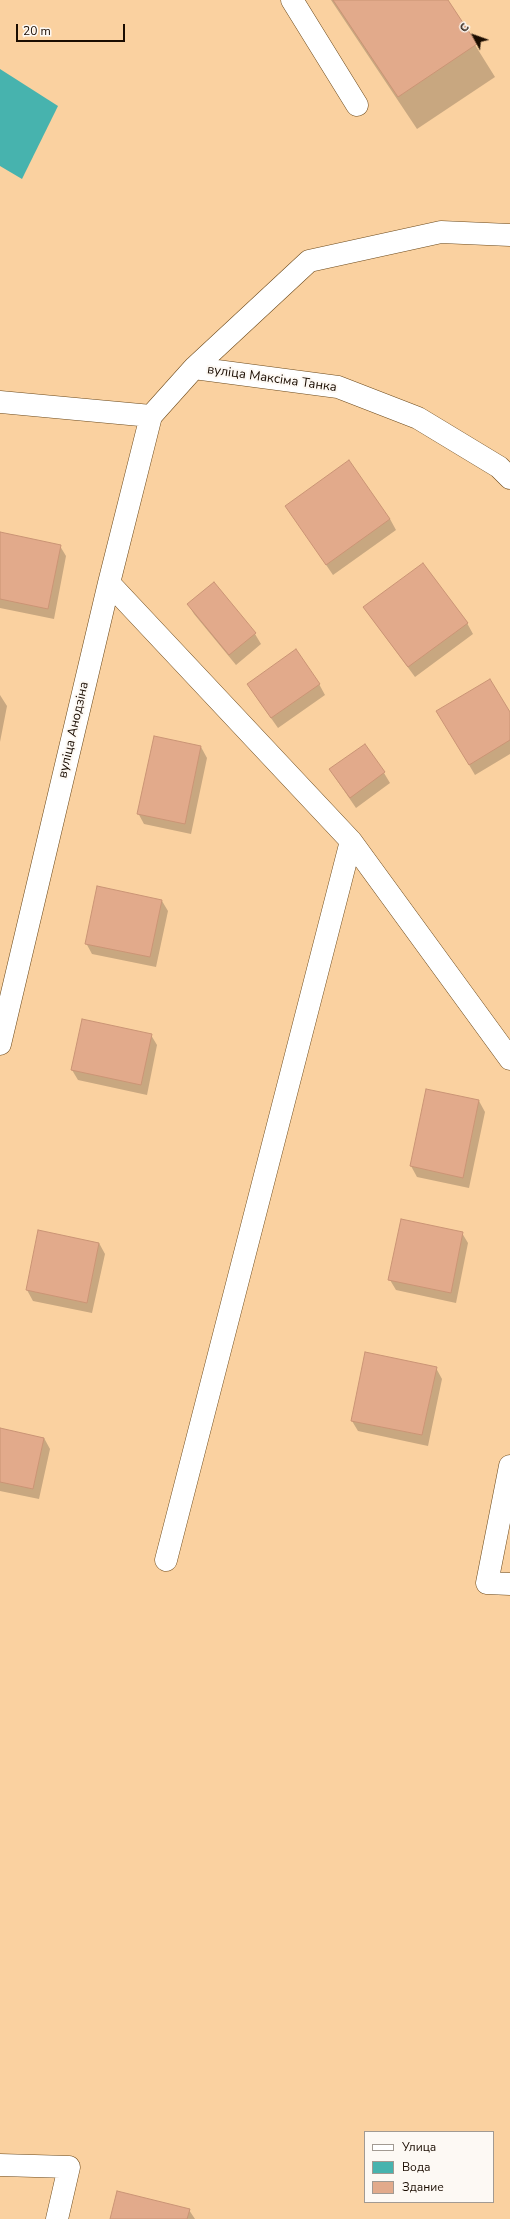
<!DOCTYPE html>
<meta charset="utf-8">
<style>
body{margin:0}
#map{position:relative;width:510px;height:2219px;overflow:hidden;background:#fad1a0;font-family:"Nunito Sans",sans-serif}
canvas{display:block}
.legend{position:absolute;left:364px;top:2131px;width:130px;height:72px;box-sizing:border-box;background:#fdf9f4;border:1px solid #a29a92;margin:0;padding:5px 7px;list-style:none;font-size:12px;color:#1a0c00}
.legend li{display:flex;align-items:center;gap:8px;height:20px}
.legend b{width:20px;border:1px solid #a29a92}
.north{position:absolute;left:454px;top:16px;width:40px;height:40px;-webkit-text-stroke:3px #fdf9f4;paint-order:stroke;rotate:311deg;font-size:11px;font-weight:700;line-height:16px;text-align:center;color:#1a0c00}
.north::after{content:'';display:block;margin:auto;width:14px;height:18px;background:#1a0c00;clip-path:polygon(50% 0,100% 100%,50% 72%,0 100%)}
.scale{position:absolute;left:16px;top:24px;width:109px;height:18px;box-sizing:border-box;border:2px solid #1a0c00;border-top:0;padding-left:5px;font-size:12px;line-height:14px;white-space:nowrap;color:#1a0c00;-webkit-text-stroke:3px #fdf9f4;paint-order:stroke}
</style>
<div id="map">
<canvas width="510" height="2219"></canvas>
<ul class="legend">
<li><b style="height:5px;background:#fff"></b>Улица</li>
<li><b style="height:11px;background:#47b3ae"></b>Вода</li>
<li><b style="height:11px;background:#e2aa8b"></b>Здание</li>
</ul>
<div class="north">С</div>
<div class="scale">20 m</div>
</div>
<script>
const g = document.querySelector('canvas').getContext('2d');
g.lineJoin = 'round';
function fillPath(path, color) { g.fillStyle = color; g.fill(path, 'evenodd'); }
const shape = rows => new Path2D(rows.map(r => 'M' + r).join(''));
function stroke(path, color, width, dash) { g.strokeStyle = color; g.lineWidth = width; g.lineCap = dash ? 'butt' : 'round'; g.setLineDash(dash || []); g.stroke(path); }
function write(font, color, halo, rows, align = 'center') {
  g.font = font + ' "Nunito Sans",sans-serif'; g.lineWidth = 4; g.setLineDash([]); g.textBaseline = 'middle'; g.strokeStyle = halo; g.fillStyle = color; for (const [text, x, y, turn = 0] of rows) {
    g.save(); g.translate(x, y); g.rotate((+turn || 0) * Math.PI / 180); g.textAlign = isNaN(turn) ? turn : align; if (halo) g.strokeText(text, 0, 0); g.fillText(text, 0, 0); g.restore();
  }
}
const water = shape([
 [0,69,58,106,22,179,0,166]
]);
const shadow = shape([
 [331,0,447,0,495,77,417,129],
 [286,506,390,519,396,530,333,575],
 [0,533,60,546,66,556,54,619,0,608],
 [213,583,255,634,261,644,236,665,194,614,188,604],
 [364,608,467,623,473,634,415,677],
 [319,684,325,695,278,728,254,694],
 [0,695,7,706,0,742],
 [438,712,510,714,510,754,475,775],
 [155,738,201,747,207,758,191,834,144,824,138,813],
 [330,770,384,773,390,783,356,808],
 [162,901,168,911,156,967,92,954,86,943],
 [151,1035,157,1045,147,1095,78,1080,72,1070],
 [427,1091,479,1101,485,1112,469,1188,417,1177,411,1166],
 [39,1231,99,1243,105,1254,92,1313,33,1301,27,1290],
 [462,1233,468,1243,456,1303,396,1290,390,1280],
 [436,1368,442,1379,428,1446,358,1431,352,1421],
 [0,1429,44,1438,50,1449,39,1499,0,1491],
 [189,2210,195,2219,111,2219]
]);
const building = shape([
 [333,0,448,0,477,44,398,97,333,0],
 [349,460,390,519,326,565,285,506,349,460],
 [0,532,61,545,48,609,0,599,0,532],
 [423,563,468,623,408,667,363,607,423,563],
 [214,582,256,633,229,655,187,604,214,582],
 [296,649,320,684,271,718,247,684,296,649],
 [490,679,510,712,510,740,469,765,436,711,490,679],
 [154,736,201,746,185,824,137,814,154,736],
 [365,744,385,772,350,798,329,769,365,744],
 [97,886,162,900,150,957,85,944,97,886],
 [82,1019,152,1034,141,1085,71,1070,82,1019],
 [426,1089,479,1100,463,1178,410,1166,426,1089],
 [401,1219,463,1232,451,1293,388,1280,401,1219],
 [38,1230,99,1243,87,1303,26,1290,38,1230],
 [365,1352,437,1367,422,1435,351,1421,365,1352],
 [0,1428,44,1438,33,1489,0,1482,0,1428],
 [117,2191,190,2209,187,2219,110,2219,117,2191]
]);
const minor = shape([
 [292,0,357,105],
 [194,368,309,261,441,232,510,235],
 [0,402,151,416],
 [109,583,351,841,510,1059],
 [0,1044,109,583,151,416,194,368,338,387,418,418,499,467,510,478],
 [510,1466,487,1583,510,1584],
 [166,1560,351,841],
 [0,2165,69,2167,57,2219]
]);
const streetNames = [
 ["вуліца Максіма Танка",272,379,8],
 ["вуліца Анодзіна",74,730,-77]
];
fillPath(water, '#47b3ae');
fillPath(shadow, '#0003');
fillPath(building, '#e2aa8b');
stroke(building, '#ca9475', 1);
stroke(minor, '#6c491a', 23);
stroke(minor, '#fff', 22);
write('13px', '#1a0c00', '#fdf9f4', streetNames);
</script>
